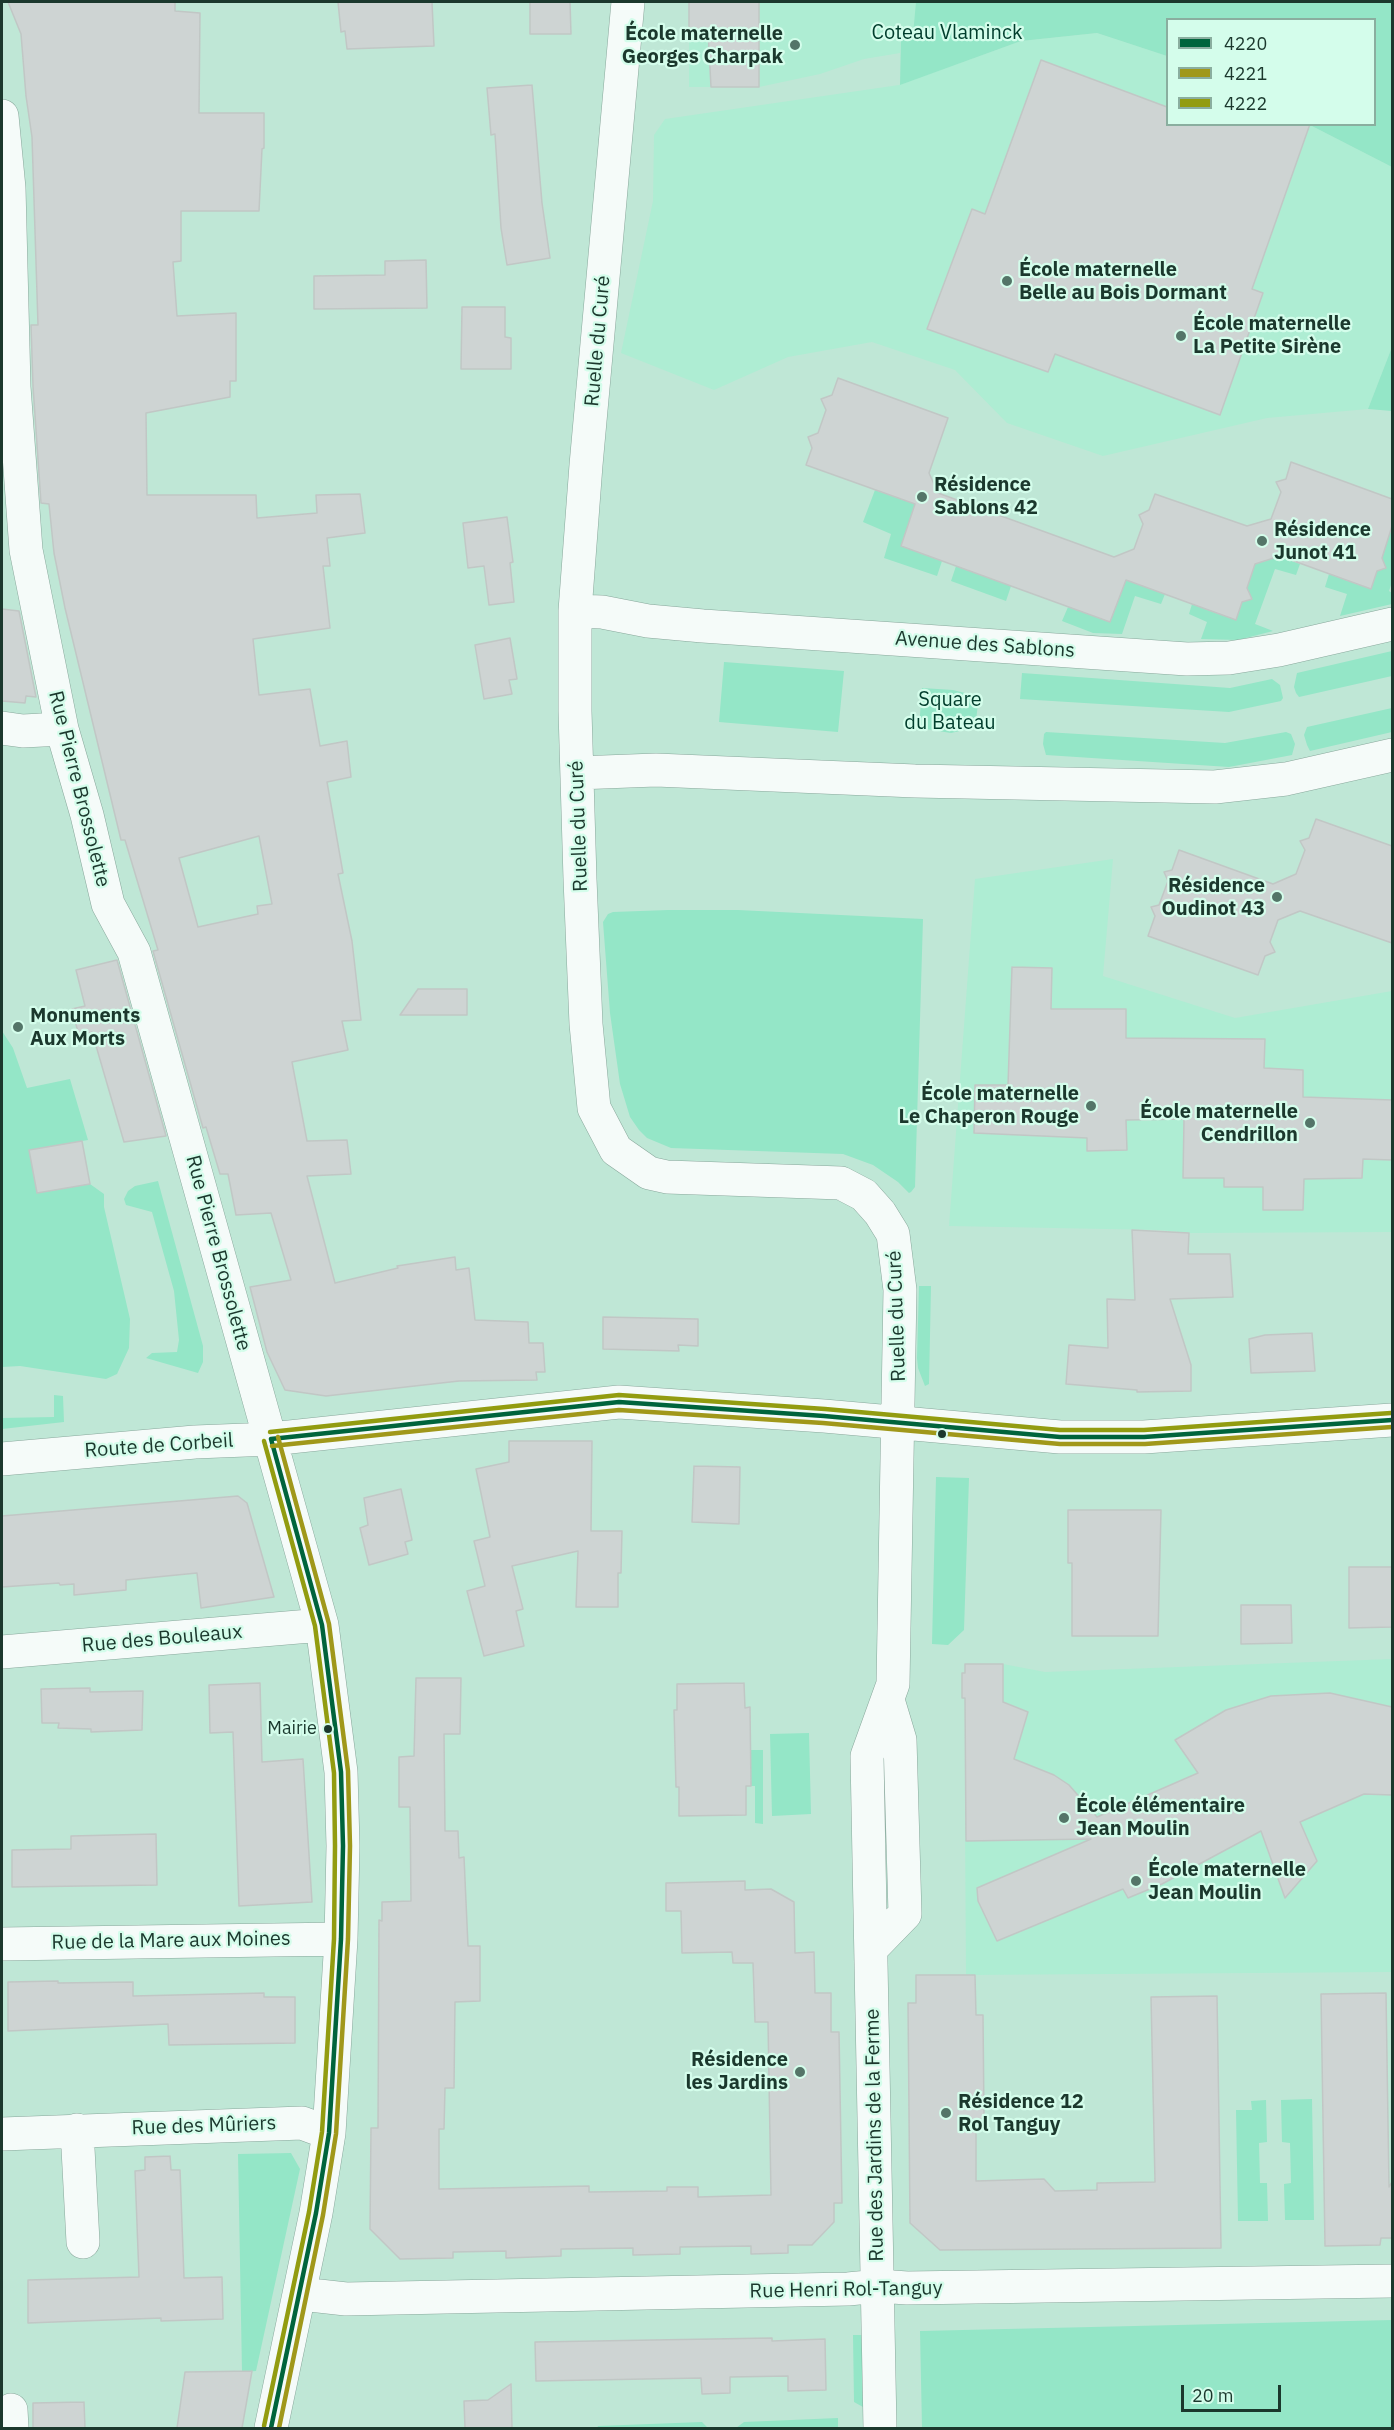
<!DOCTYPE html>
<meta charset="utf-8">
<style>
body{margin:0}
#map{position:relative;width:1394px;height:2430px;overflow:hidden;background:#bfe7d6;font-family:"IBM Plex Sans",sans-serif}
canvas{display:block}
.frame{position:absolute;inset:0;border:3px solid #1b382d;pointer-events:none}
.legend{position:absolute;left:1166px;top:18px;width:210px;height:108px;box-sizing:border-box;background:#d4fdeb;border:2px solid #8aae9f;margin:0;padding:8px 10px;list-style:none;font-size:18px;color:#1b382d}
.legend li{display:flex;align-items:center;gap:12px;height:30px}
.legend b{width:30px;border:2px solid #8aae9f}
.scale{position:absolute;left:1181px;top:2385px;width:100px;height:27px;box-sizing:border-box;border:3px solid #1b382d;border-top:0;padding-left:8px;font-size:18px;line-height:21px;white-space:nowrap;color:#1b382d;-webkit-text-stroke:4px #d4fdeb;paint-order:stroke}
</style>
<div id="map">
<canvas width="1394" height="2430"></canvas>
<div class="frame"></div>
<ul class="legend">
<li><b style="height:8px;background:#00643c"></b>4220</li>
<li><b style="height:8px;background:#a0981a"></b>4221</li>
<li><b style="height:8px;background:#929c10"></b>4222</li>
</ul>
<div class="scale">20 m</div>
</div>
<script>
const g = document.querySelector('canvas').getContext('2d');
g.lineJoin = 'round';
function fillPath(path, color) { g.fillStyle = color; g.fill(path, 'evenodd'); }
const shape = rows => new Path2D(rows.map(r => 'M' + r).join(''));
function stroke(path, color, width, dash) { g.strokeStyle = color; g.lineWidth = width; g.lineCap = dash ? 'butt' : 'round'; g.setLineDash(dash || []); g.stroke(path); }
function write(font, color, halo, rows, align = 'center') {
  g.font = font + ' "IBM Plex Sans",sans-serif'; g.lineWidth = 4.5; g.setLineDash([]); g.textBaseline = 'middle'; g.strokeStyle = halo; g.fillStyle = color; for (const [text, x, y, turn = 0] of rows) {
    g.save(); g.translate(x, y); g.rotate((+turn || 0) * Math.PI / 180); g.textAlign = isNaN(turn) ? turn : align; if (halo) g.strokeText(text, 0, 0); g.fillText(text, 0, 0); g.restore();
  }
}
const built = shape([
 [689,2,916,2,916,15,913,36,901,38,900,53,864,59,820,74,759,87,689,87],
 [1097,33,1167,56,1168,124,1310,125,1392,167,1392,347,1368,409,1267,418,1103,456,1007,423,955,370,872,342,788,357,714,390,621,353,653,201,654,135,665,119,899,85,1021,41],
 [1113,859,1103,976,1235,1018,1392,991,1392,1232,1189,1233,1160,1230,949,1226,975,879],
 [1392,1659,1392,1972,966,1975,965,1821,968,1821,968,1815,965,1815,968,1742,965,1742,965,1699,962,1698,962,1673,965,1673,965,1664,1003,1664,1045,1672]
]);
const green = shape([
 [916,2,1392,2,1392,167,1310,125,1374,124,1374,20,1168,20,1167,56,1097,33,1021,41,900,85,901,37,913,35],
 [1392,347,1392,411,1368,409],
 [875,490,915,504,901,546,942,561,937,576,884,558,891,534,863,522],
 [1392,531,1392,582,1389,591,1392,593,1392,604,1340,616,1347,594,1325,587,1329,574,1371,589,1390,532],
 [1262,550,1300,564,1296,575,1275,569,1255,624,1273,631,1238,640,1201,639,1207,622,1189,614,1192,604,1236,619,1242,602,1252,599,1247,588,1255,564,1265,561],
 [956,566,1011,586,1006,601,951,581],
 [1126,580,1165,594,1161,604,1135,596,1122,634,1093,633,1062,621,1068,607,1110,621],
 [1392,651,1392,676,1299,697,1296,693,1294,687,1297,673],
 [724,662,844,671,838,732,719,722],
 [1022,673,1230,688,1272,679,1280,685,1283,698,1281,701,1229,712,1020,699],
 [922,688,953,690,965,693,978,703,976,721,964,730,951,733,919,728],
 [1392,708,1392,732,1310,751,1307,745,1304,735,1307,727],
 [1046,732,1225,743,1286,732,1291,734,1295,744,1292,755,1229,767,1046,755,1043,744,1044,734],
 [668,910,738,910,923,919,915,1187,911,1192,909,1193,898,1182,873,1165,843,1154,671,1148,647,1138,639,1130,630,1117,620,1084,610,1013,603,922,608,914,613,912],
 [2,1031,13,1048,27,1088,70,1079,88,1140,30,1150,37,1193,90,1184,104,1194,104,1207,130,1319,129,1348,117,1374,106,1379,20,1366,2,1367],
 [158,1181,203,1346,203,1362,198,1373,146,1358,152,1353,177,1352,179,1340,174,1291,152,1212,126,1205,124,1199,128,1191,135,1186],
 [919,1286,931,1286,929,1384,925,1386,918,1368,917,1358],
 [54,1395,63,1396,64,1422,2,1429,2,1418,54,1417],
 [936,1477,969,1478,964,1630,948,1645,932,1644],
 [809,1733,811,1814,772,1816,770,1734],
 [751,1750,763,1750,763,1824,755,1823,755,1786,751,1786],
 [1312,2099,1314,2220,1285,2220,1284,2184,1291,2183,1290,2143,1282,2142,1281,2100],
 [1266,2100,1267,2142,1259,2143,1260,2183,1267,2183,1268,2221,1238,2221,1236,2110,1252,2110,1251,2101],
 [291,2153,300,2169,256,2371,242,2372,238,2154],
 [1392,2320,1392,2428,922,2428,920,2331],
 [853,2335,862,2335,863,2407,854,2402],
 [838,2418,838,2428,736,2428,744,2422],
 [702,2422,708,2428,597,2428,598,2426]
]);
const building = shape([
 [8,2,175,2,175,11,200,13,199,113,264,113,264,148,262,149,259,211,181,211,181,261,173,262,177,316,236,313,236,381,230,381,230,397,146,413,147,495,256,495,257,518,317,513,316,495,360,494,365,533,327,538,330,566,323,566,330,628,253,639,259,695,310,689,320,746,347,741,351,777,327,782,343,873,338,874,352,941,361,1020,342,1021,348,1050,292,1062,307,1141,347,1140,351,1174,307,1176,335,1283,398,1268,397,1266,455,1257,456,1270,469,1268,475,1320,528,1322,529,1343,543,1343,545,1372,536,1372,537,1380,459,1381,326,1396,285,1390,267,1352,250,1287,291,1280,271,1213,236,1215,228,1174,220,1174,206,1127,203,1128,153,951,158,950,125,840,121,840,65,608,54,553,49,504,41,503,33,386,31,325,38,325,32,137,26,96,21,34,8,2],
 [259,836,272,904,257,906,258,914,198,927,179,858,259,836],
 [338,2,432,2,434,46,347,49,345,31,341,32,338,2],
 [530,2,570,2,571,34,530,34,530,2],
 [689,2,759,2,759,87,711,87,708,31,689,32,689,2],
 [1041,60,1167,107,1167,124,1310,124,1252,289,1263,293,1220,415,1055,354,1048,372,927,329,972,209,985,214,1041,60],
 [532,85,542,203,550,258,507,265,501,228,495,134,491,135,487,88,532,85],
 [426,260,427,308,314,309,314,276,385,275,385,261,426,260],
 [462,307,505,307,505,337,511,338,511,369,461,369,462,307],
 [838,378,948,418,929,473,938,493,1114,557,1134,549,1143,524,1139,515,1149,510,1155,494,1247,526,1271,519,1281,492,1276,482,1286,479,1291,462,1392,499,1392,526,1382,558,1386,568,1377,571,1371,589,1280,556,1255,564,1247,588,1252,599,1242,602,1236,620,1126,580,1110,622,901,546,915,504,806,465,812,448,808,437,818,433,826,410,821,399,832,395,838,378],
 [507,517,513,562,510,563,514,602,489,605,484,566,468,568,463,523,507,517],
 [2,609,19,611,36,697,26,696,25,703,2,701,2,609],
 [510,638,517,679,509,680,512,694,484,699,475,645,510,638],
 [1316,819,1392,846,1392,943,1300,911,1278,920,1270,942,1275,952,1265,956,1258,975,1148,936,1155,916,1151,907,1159,905,1168,881,1164,872,1172,870,1179,850,1273,884,1296,874,1305,850,1300,841,1309,838,1316,819],
 [117,960,166,1136,124,1142,92,1032,79,1036,72,1009,85,1006,76,970,117,960],
 [1012,967,1052,968,1051,1009,1126,1009,1126,1038,1265,1039,1264,1068,1303,1070,1303,1097,1392,1100,1392,1160,1363,1159,1362,1178,1304,1179,1303,1210,1263,1210,1263,1187,1224,1187,1224,1178,1183,1178,1184,1119,1126,1120,1127,1150,1087,1151,1087,1138,974,1133,975,1085,1008,1085,1012,967],
 [418,989,467,989,467,1015,400,1015,418,989],
 [82,1141,90,1184,37,1193,29,1150,82,1141],
 [1132,1230,1189,1233,1188,1254,1230,1254,1233,1297,1170,1299,1191,1365,1191,1391,1137,1392,1137,1390,1066,1384,1069,1345,1108,1348,1107,1299,1135,1300,1132,1230],
 [603,1317,698,1319,698,1346,678,1345,679,1351,603,1349,603,1317],
 [1312,1333,1315,1371,1251,1373,1249,1339,1265,1335,1312,1333],
 [509,1441,592,1441,591,1531,622,1531,621,1573,618,1573,618,1607,576,1607,578,1551,512,1566,523,1609,516,1611,524,1646,484,1656,467,1591,485,1586,474,1541,490,1537,476,1469,509,1462,509,1441],
 [694,1466,740,1467,739,1524,692,1522,694,1466],
 [401,1489,412,1540,405,1542,408,1554,369,1565,360,1528,368,1525,364,1498,401,1489],
 [238,1496,247,1503,274,1597,201,1608,197,1573,126,1580,126,1590,74,1595,74,1584,60,1585,59,1583,2,1587,2,1516,238,1496],
 [1068,1510,1161,1510,1158,1636,1072,1636,1072,1563,1068,1563,1068,1510],
 [1349,1567,1392,1567,1392,1627,1349,1628,1349,1567],
 [1241,1605,1291,1605,1292,1643,1241,1644,1241,1605],
 [965,1664,1003,1664,1003,1702,1028,1712,1014,1759,1054,1775,1069,1785,1097,1817,1198,1773,1175,1740,1226,1710,1271,1696,1330,1693,1392,1707,1392,1795,1364,1794,1300,1822,1317,1861,1285,1898,1261,1831,1162,1884,1128,1898,1123,1889,997,1941,978,1901,977,1888,1091,1839,966,1841,965,1698,962,1698,962,1673,965,1673,965,1664],
 [416,1678,461,1678,460,1734,444,1734,445,1831,458,1831,459,1858,464,1857,468,1946,480,1946,480,2001,455,2002,454,2088,445,2088,444,2129,439,2129,439,2189,589,2186,589,2192,667,2191,667,2187,698,2187,698,2197,771,2195,768,2022,755,2022,753,1963,733,1963,732,1952,682,1953,681,1911,666,1911,666,1883,745,1881,745,1890,771,1889,794,1902,795,1953,814,1952,815,1993,831,1993,831,2032,839,2032,842,2203,834,2203,834,2222,812,2245,788,2245,788,2253,751,2254,751,2246,680,2247,680,2254,633,2255,633,2248,561,2249,561,2256,506,2258,506,2251,453,2252,453,2258,400,2259,370,2229,371,2128,378,2128,379,1920,382,1921,382,1902,411,1901,410,1807,399,1807,399,1757,414,1756,416,1678],
 [260,1683,262,1762,303,1759,312,1902,239,1906,233,1732,210,1733,209,1685,260,1683],
 [744,1683,745,1708,750,1707,751,1786,746,1786,746,1815,679,1816,679,1787,676,1787,674,1710,677,1710,677,1684,744,1683],
 [90,1688,90,1692,143,1691,142,1730,91,1732,91,1729,58,1728,59,1723,42,1723,41,1689,90,1688],
 [156,1834,157,1885,12,1887,12,1850,71,1849,71,1836,156,1834],
 [916,1975,975,1975,976,2015,983,2015,984,2119,976,2119,976,2181,1044,2179,1055,2191,1097,2190,1097,2183,1155,2182,1151,1997,1217,1996,1221,2248,940,2250,910,2223,908,2003,916,2003,916,1975],
 [58,1981,58,1983,133,1982,133,1996,264,1993,264,1997,295,1997,295,2043,169,2045,168,2024,8,2031,8,1982,58,1981],
 [1386,1993,1389,2187,1392,2182,1392,2238,1381,2238,1380,2245,1325,2246,1321,1994,1386,1993],
 [170,2156,171,2170,180,2170,184,2278,222,2277,223,2319,161,2321,161,2318,28,2323,28,2280,139,2277,135,2171,145,2170,145,2157,170,2156],
 [772,2338,772,2341,825,2339,826,2390,788,2391,788,2376,730,2377,730,2393,702,2394,701,2378,536,2381,535,2342,772,2338],
 [252,2371,242,2428,177,2428,185,2372,252,2371],
 [511,2384,512,2428,465,2428,464,2401,488,2400,511,2384],
 [84,2402,85,2428,33,2428,33,2403,84,2402]
]);
const minor = shape([
 [628,2,586,465,575,611,575,711,580,879,586,1024,594,1108,616,1150,649,1173,667,1177,841,1183,864,1195,880,1213,893,1234,900,1290,893,1684,867,1756,880,2428],
 [2,116,9,188,14,387,26,550,62,729,87,815,108,904,134,952,322,1625,341,1772,343,1846,341,1939,329,2133,316,2213,271,2428],
 [575,611,602,612,648,621,703,626,1187,659,1229,658,1279,650,1392,624],
 [2,728,23,731,62,729],
 [577,773,656,770,915,781,1215,787,1286,779,1392,755],
 [2,1459,195,1442,271,1439,619,1402,824,1416,1060,1437,1144,1437,1392,1420],
 [2,1652,322,1625],
 [2,1944,341,1939],
 [871,1949,905,1914,900,1740,888,1700],
 [77,2130,83,2242],
 [2,2134,302,2123,329,2133],
 [301,2294,346,2299,848,2289,879,2286,907,2288,1392,2281],
 [11,2410,12,2428]
]);
const bus1 = shape([
 [271,1439,619,1402,824,1416,1060,1437,1144,1437,1392,1420],
 [271,1439,322,1625,341,1772,343,1846,341,1939,329,2133,316,2213,271,2428]
]);
const bus2 = shape([
 [278,1437,329,1624,348,1771,350,1846,348,1939,336,2134,323,2215,279,2428],
 [272,1446,619,1410,823,1423,1060,1444,1145,1444,1392,1427]
]);
const bus3 = shape([
 [270,1432,619,1395,825,1409,1060,1430,1144,1430,1391,1413],
 [264,2426,309,2212,322,2132,334,1939,335,1846,334,1773,315,1626,264,1441]
]);
const markers = [
 [795,45,6,"#547568"],
 [1007,281,6,"#547568"],
 [1181,336,6,"#547568"],
 [922,497,6,"#547568"],
 [1262,541,6,"#547568"],
 [1277,897,6,"#547568"],
 [18,1027,6,"#547568"],
 [1091,1106,6,"#547568"],
 [1310,1123,6,"#547568"],
 [942,1434,5,"#1b382d"],
 [328,1729,5,"#1b382d"],
 [1064,1818,6,"#547568"],
 [1136,1881,6,"#547568"],
 [800,2072,6,"#547568"],
 [946,2113,6,"#547568"]
];
const busNames = [
 ["Mairie",317,1729]
];
const parkNames = [
 ["Coteau Vlaminck",947,33],
 ["Square",950,700],
 ["du Bateau",950,723]
];
const poiNames = [
 ["École maternelle",783,34,"right"],
 ["Georges Charpak",783,57,"right"],
 ["École maternelle",1019,270],
 ["Belle au Bois Dormant",1019,293],
 ["École maternelle",1193,324],
 ["La Petite Sirène",1193,347],
 ["Résidence",934,485],
 ["Sablons 42",934,508],
 ["Résidence",1274,530],
 ["Junot 41",1274,553],
 ["Résidence",1265,886,"right"],
 ["Oudinot 43",1265,909,"right"],
 ["Monuments",30,1016],
 ["Aux Morts",30,1039],
 ["École maternelle",1079,1094,"right"],
 ["Le Chaperon Rouge",1079,1117,"right"],
 ["École maternelle",1298,1112,"right"],
 ["Cendrillon",1298,1135,"right"],
 ["École élémentaire",1076,1806],
 ["Jean Moulin",1076,1829],
 ["École maternelle",1148,1870],
 ["Jean Moulin",1148,1893],
 ["Résidence",788,2060,"right"],
 ["les Jardins",788,2083,"right"],
 ["Résidence 12",958,2102],
 ["Rol Tanguy",958,2125]
];
const streetNames = [
 ["Ruelle du Curé",598,341,-85],
 ["Avenue des Sablons",985,645,4],
 ["Rue Pierre Brossolette",79,789,76],
 ["Ruelle du Curé",579,826,-92],
 ["Rue Pierre Brossolette",218,1253,75],
 ["Ruelle du Curé",897,1316,-92],
 ["Route de Corbeil",159,1446,-4],
 ["Rue des Bouleaux",162,1639,-5],
 ["Rue de la Mare aux Moines",171,1941,-1],
 ["Rue des Mûriers",204,2126,-2],
 ["Rue des Jardins de la Ferme",875,2135,-91],
 ["Rue Henri Rol-Tanguy",846,2290,-1]
];
fillPath(built, '#aeedd3');
fillPath(green, '#94e6c7');
fillPath(building, '#ced4d3');
stroke(building, '#c1c7c5', 1.5);
stroke(minor, '#88a79b', 34);
stroke(minor, '#f5fbf9', 33);
stroke(bus1, '#00643c', 4.5);
stroke(bus2, '#a0981a', 4.5);
stroke(bus3, '#929c10', 4.5);
for (const [x, y, r, color] of markers) { const dot = new Path2D(); dot.arc(x, y, r, 0, 2 * Math.PI); g.fillStyle = color; g.fill(dot); stroke(dot, '#d4fdeb', 2); }
write('18px', '#1b382d', '#d4fdeb', busNames, 'right');
write('20px', '#003d2c', '#d4fdeb', parkNames);
write('bold 20px', '#1b382d', '#d4fdeb', poiNames, 'left');
write('20px', '#1b382d', '#d4fdeb', streetNames);
</script>
